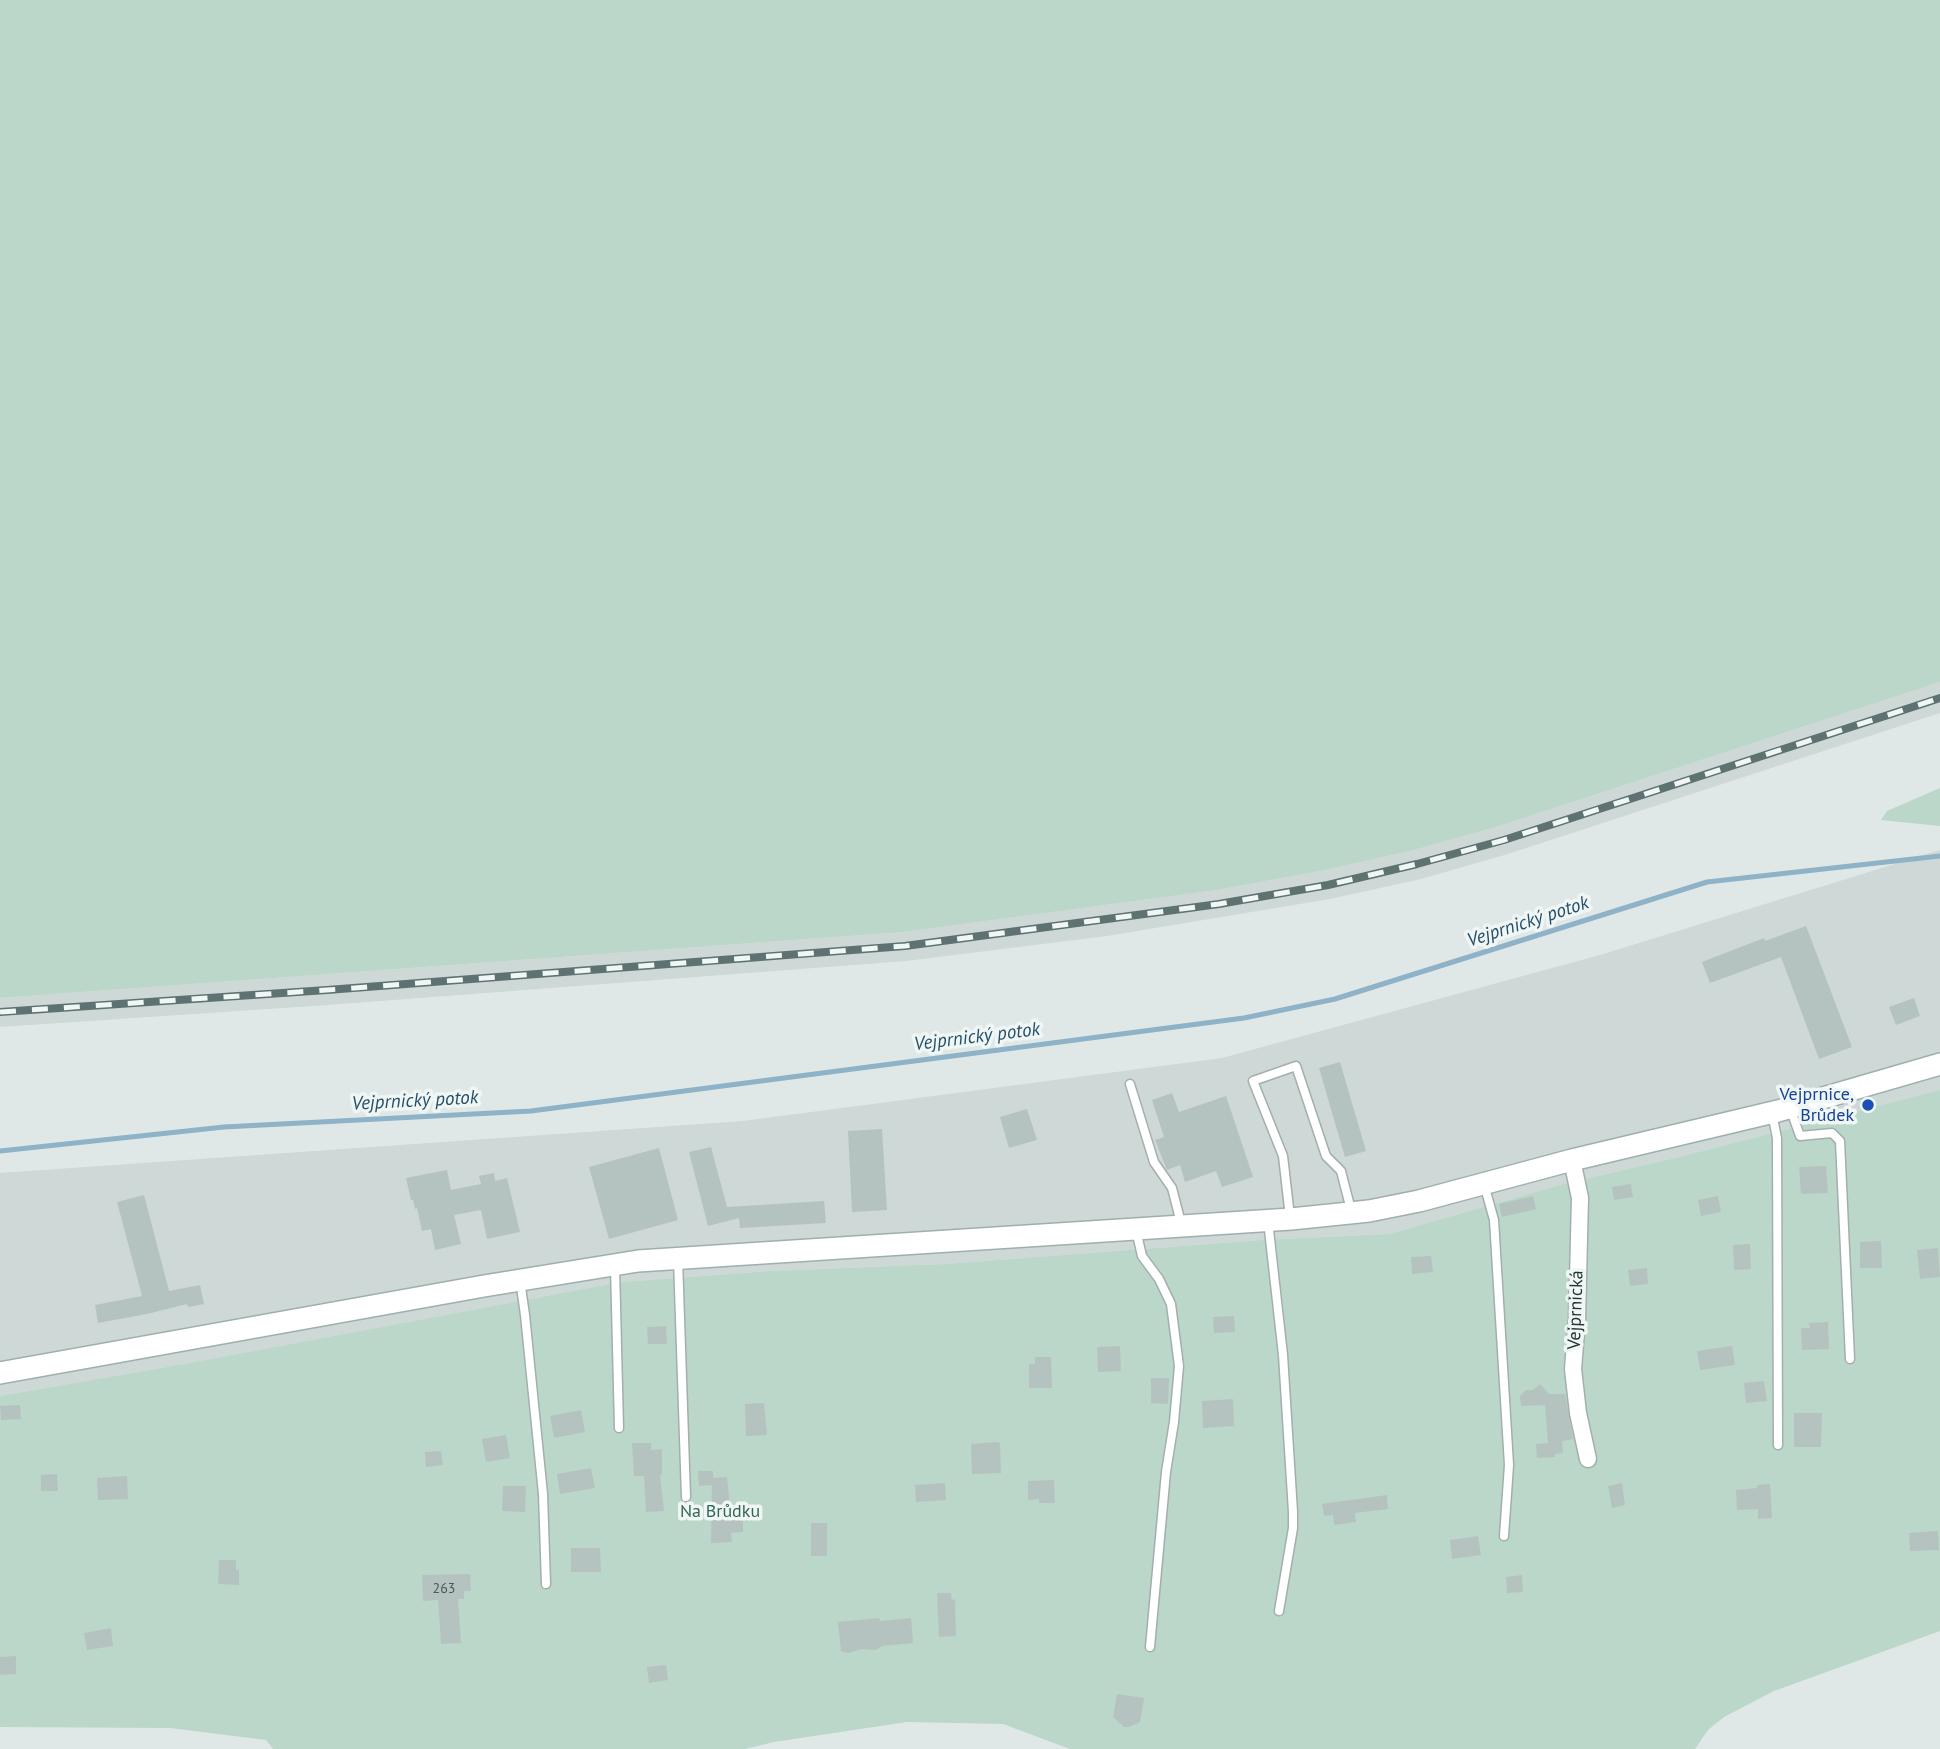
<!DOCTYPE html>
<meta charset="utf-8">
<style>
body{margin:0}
canvas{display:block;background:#dfe8e6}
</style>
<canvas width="1940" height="1749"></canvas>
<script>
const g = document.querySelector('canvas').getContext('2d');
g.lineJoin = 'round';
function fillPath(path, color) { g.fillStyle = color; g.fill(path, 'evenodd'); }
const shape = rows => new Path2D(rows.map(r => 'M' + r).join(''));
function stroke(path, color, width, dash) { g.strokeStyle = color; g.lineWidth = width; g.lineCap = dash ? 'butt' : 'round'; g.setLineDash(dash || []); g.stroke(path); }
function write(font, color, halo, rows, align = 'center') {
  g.font = font + ' "PT Sans",sans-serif'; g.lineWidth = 7; g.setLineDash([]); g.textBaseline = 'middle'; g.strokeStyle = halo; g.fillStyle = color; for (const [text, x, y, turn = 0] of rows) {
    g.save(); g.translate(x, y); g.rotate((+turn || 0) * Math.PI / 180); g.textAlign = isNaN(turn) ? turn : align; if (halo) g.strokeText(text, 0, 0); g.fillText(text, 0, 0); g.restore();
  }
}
const built = shape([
 [1940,682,1940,713,1508,854,1421,879,1330,899,1107,936,906,961,328,1005,0,1027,0,998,903,932,1217,890,1325,870,1414,850,1499,826],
 [1940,850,1940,1090,1683,1156,1560,1185,1389,1234,1262,1240,945,1264,770,1271,621,1282,184,1364,0,1396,0,1173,743,1121,1222,1058,1600,955]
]);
const green = shape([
 [0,0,1940,0,1940,682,1499,826,1414,850,1325,870,1217,890,903,932,0,998],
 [1940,788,1940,826,1881,820,1887,811],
 [1940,1090,1940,1631,1774,1691,1724,1717,1708,1730,1695,1749,1070,1749,1003,1724,907,1722,774,1742,745,1749,273,1749,266,1740,170,1728,0,1727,0,1396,184,1364,621,1282,770,1271,945,1264,1262,1240,1389,1234,1560,1185,1683,1156]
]);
const stream = shape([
 [0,1151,224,1127,531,1111,1244,1018,1335,999,1707,882,1940,856]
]);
const building = shape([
 [1806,926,1852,1047,1819,1059,1781,957,1710,983,1702,962,1764,938,1765,941],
 [1914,998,1920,1016,1896,1025,1889,1007],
 [1340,1062,1366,1151,1345,1157,1319,1068],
 [1172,1093,1179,1112,1226,1096,1253,1177,1222,1187,1216,1171,1185,1182,1180,1165,1167,1170,1155,1140,1164,1137,1152,1100],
 [1027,1109,1037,1140,1009,1148,1000,1117],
 [882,1129,887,1210,852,1212,848,1131],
 [711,1147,727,1207,824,1201,826,1223,740,1228,739,1218,708,1226,689,1152],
 [659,1148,678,1220,609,1239,589,1167],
 [1826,1166,1828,1193,1801,1194,1799,1167],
 [447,1170,451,1190,481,1184,479,1176,494,1173,495,1181,507,1178,520,1232,487,1239,481,1210,454,1215,461,1244,435,1250,431,1229,422,1231,417,1208,415,1209,413,1200,411,1200,406,1178],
 [1631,1184,1633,1197,1614,1200,1612,1187],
 [144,1195,169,1291,200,1285,204,1304,188,1307,187,1304,147,1314,98,1323,95,1305,142,1296,117,1202],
 [1533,1196,1536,1209,1502,1217,1499,1204],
 [1718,1196,1721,1212,1701,1216,1698,1200],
 [1881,1241,1882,1268,1860,1268,1860,1242],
 [1750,1244,1751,1269,1734,1270,1733,1245],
 [1938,1248,1940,1277,1920,1279,1917,1250],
 [1431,1256,1433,1272,1412,1274,1411,1257],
 [1647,1268,1648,1284,1630,1286,1628,1270],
 [1234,1316,1235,1332,1214,1333,1213,1317],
 [1828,1322,1829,1349,1802,1350,1801,1328,1810,1328,1809,1323],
 [666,1326,667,1344,648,1344,647,1327],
 [1120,1346,1121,1371,1098,1372,1097,1347],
 [1732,1346,1735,1365,1700,1370,1697,1351],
 [1035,1357,1051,1357,1052,1388,1029,1388,1029,1364,1035,1364],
 [1151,1378,1169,1378,1168,1404,1151,1403],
 [1764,1381,1767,1401,1746,1403,1744,1383],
 [1540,1384,1549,1394,1565,1394,1573,1439,1562,1441,1563,1453,1555,1454,1555,1457,1537,1458,1536,1444,1548,1443,1545,1405,1521,1406,1520,1396,1526,1390,1533,1390],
 [1233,1399,1234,1426,1203,1428,1202,1401],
 [764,1403,767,1435,746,1436,745,1404],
 [20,1405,21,1419,1,1420,0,1406],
 [581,1410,585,1432,554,1438,550,1416],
 [1794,1413,1822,1413,1821,1447,1794,1447],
 [506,1435,510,1458,486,1462,482,1439],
 [996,1442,1000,1443,1001,1473,972,1474,971,1444],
 [632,1443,651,1443,651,1450,662,1449,662,1475,660,1475,664,1511,646,1512,644,1476,634,1476],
 [441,1451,443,1465,426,1467,425,1452],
 [591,1468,595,1488,560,1494,557,1474],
 [698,1471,713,1471,713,1478,727,1477,731,1517,743,1517,743,1532,731,1533,732,1542,711,1543,712,1485,699,1486],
 [57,1474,58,1491,41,1491,41,1475],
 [127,1476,128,1499,98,1500,97,1478],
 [1054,1480,1055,1503,1039,1503,1039,1499,1028,1500,1028,1481],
 [945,1483,946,1500,916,1502,915,1485],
 [1622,1483,1625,1505,1612,1508,1608,1486],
 [1770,1484,1772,1518,1758,1519,1758,1509,1737,1510,1736,1490,1757,1488,1757,1485],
 [503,1486,526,1486,525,1512,502,1511],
 [1387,1495,1388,1509,1355,1513,1356,1522,1334,1525,1333,1515,1324,1516,1322,1504],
 [811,1523,827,1523,827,1556,811,1556],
 [1938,1531,1939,1550,1910,1551,1909,1533],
 [1478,1536,1481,1555,1452,1559,1450,1540],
 [571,1548,600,1548,601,1572,571,1572],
 [219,1560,236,1560,236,1570,239,1570,239,1585,218,1584],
 [470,1574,471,1591,464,1591,464,1599,458,1599,461,1643,441,1644,438,1600,423,1601,422,1575],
 [1522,1575,1523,1592,1507,1593,1506,1577],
 [937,1593,951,1593,952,1600,955,1599,956,1636,939,1637],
 [879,1618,880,1621,911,1618,913,1643,882,1646,876,1650,862,1649,848,1653,841,1651,838,1622],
 [111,1628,113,1646,87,1650,84,1633],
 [16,1656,16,1674,0,1675,0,1657],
 [666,1665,668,1680,649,1683,647,1667],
 [1117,1694,1144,1698,1140,1722,1129,1727,1124,1727,1113,1717]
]);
const service = shape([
 [1130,1084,1154,1162,1172,1188,1181,1223],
 [1790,1108,1800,1136,1832,1133,1840,1141,1850,1359],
 [1772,1113,1777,1138,1778,1445],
 [1484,1184,1494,1220,1509,1465,1504,1536],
 [1290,1217,1283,1156,1253,1081,1296,1066,1326,1156,1341,1171,1351,1210],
 [1268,1221,1283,1355,1293,1512,1293,1528,1279,1611],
 [1136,1230,1142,1256,1159,1279,1171,1304,1179,1366,1174,1422,1166,1472,1150,1647],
 [678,1259,686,1497],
 [615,1266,619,1428],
 [520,1280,525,1315,543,1494,546,1584]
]);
const minor = shape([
 [1572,1160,1580,1198,1577,1319,1573,1369,1578,1413,1588,1459]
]);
const secondary = shape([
 [0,1373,484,1286,638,1261,1291,1219,1369,1211,1419,1201,1572,1160,1778,1111,1940,1064]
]);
const rail = shape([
 [0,1012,327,990,905,946,1219,904,1328,885,1417,864,1504,840,1940,698]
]);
const markers = [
 [1868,1105,7,"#1a4fb4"]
];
const numberNames = [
 ["263",444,1589]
];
const transitNames = [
 ["Vejprnice,",1854,1095],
 ["Brůdek",1854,1116]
];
const streetNames = [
 ["Vejprnická",1576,1310,-88]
];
const parkNames = [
 ["Na Brůdku",720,1512]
];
const waterNames = [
 ["Vejprnický potok",1528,922,-18],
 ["Vejprnický potok",977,1037,-7],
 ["Vejprnický potok",415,1101,-3]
];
fillPath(built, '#ced8d6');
fillPath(green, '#bbd7c9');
stroke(stream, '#8eb2c7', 5);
fillPath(building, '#b5c3c0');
stroke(service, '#a3afad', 11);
stroke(minor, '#a3afad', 19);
stroke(secondary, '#9db0ad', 24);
stroke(service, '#fff', 8);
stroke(minor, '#fff', 16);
stroke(secondary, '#fff', 21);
stroke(rail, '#5d7271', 8);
stroke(rail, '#eff6f4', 5, [16]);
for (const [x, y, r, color] of markers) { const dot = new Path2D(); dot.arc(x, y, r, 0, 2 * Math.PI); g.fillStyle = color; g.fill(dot); stroke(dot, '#eff6f4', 2.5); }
write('14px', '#485958', null, numberNames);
write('18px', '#164399', '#eff6f4', transitNames, 'right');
write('18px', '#233635', '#eff6f4', streetNames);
write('18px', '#326853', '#eff6f4', parkNames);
write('italic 19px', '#254f6a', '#eff6f4', waterNames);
</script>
